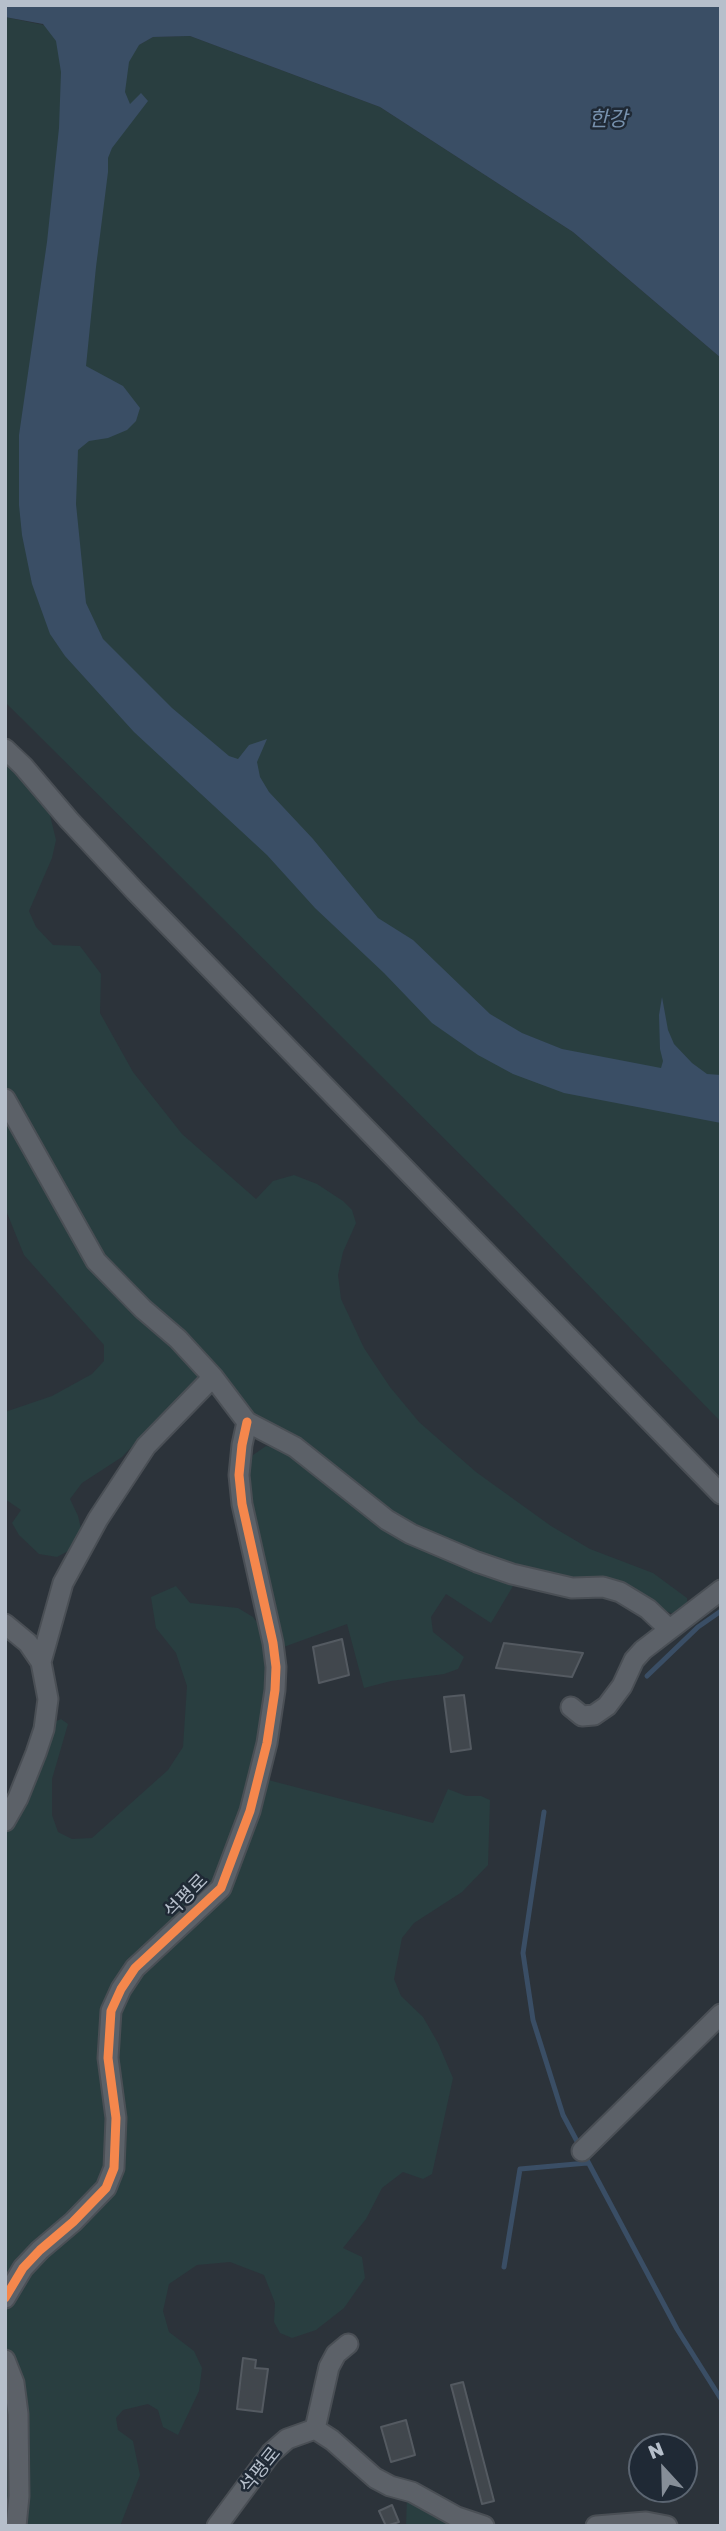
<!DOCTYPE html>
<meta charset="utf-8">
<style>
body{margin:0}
#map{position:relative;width:726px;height:2531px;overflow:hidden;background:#2c333a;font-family:"Golos Text",sans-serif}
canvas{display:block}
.frame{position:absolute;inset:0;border:7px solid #b6bfcb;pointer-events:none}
.north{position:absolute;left:628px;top:2433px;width:70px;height:70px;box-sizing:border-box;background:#1f2935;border:2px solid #5b6571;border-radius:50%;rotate:338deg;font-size:19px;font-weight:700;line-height:28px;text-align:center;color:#b6bfcb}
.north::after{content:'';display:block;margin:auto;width:24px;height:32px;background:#868e98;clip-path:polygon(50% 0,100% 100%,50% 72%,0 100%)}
</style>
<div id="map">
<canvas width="726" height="2531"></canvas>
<div class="frame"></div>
<div class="north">N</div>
</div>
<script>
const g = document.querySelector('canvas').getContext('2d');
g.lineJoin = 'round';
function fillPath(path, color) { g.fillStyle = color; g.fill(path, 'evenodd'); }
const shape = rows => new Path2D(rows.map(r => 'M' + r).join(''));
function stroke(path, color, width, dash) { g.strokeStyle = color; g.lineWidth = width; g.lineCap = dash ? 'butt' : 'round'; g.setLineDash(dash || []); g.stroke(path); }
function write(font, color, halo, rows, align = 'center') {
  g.font = font + ' "Golos Text","Noto Sans KR",sans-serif'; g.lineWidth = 5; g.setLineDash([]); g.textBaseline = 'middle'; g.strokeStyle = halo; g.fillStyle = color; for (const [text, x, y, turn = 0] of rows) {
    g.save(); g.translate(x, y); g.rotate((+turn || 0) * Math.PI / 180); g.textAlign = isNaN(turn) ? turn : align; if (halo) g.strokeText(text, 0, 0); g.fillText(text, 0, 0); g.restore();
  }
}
const green = shape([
 [5,17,139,45,153,37,190,36,380,107,573,232,721,358,721,1422,513,1207,5,702],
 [5,762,48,807,56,840,52,858,29,911,36,927,53,945,80,946,101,974,100,1013,133,1072,182,1134,256,1199,273,1181,294,1175,317,1184,343,1201,352,1210,356,1223,343,1252,338,1275,341,1299,364,1348,390,1387,419,1422,476,1472,551,1526,590,1549,653,1573,687,1598,687,1609,674,1614,581,1581,522,1571,491,1623,446,1594,431,1617,433,1632,464,1657,458,1669,444,1674,391,1681,364,1688,347,1624,281,1648,249,1501,247,1470,253,1455,266,1446,280,1449,261,1420,199,1376,122,1457,82,1483,70,1499,78,1516,82,1533,70,1550,57,1557,39,1554,19,1535,12,1523,21,1510,5,1499,5,1412,52,1396,92,1374,104,1361,104,1345,24,1255,5,1208],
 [176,1586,190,1603,238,1608,253,1617,265,1633,270,1662,253,1776,433,1823,448,1789,466,1796,481,1796,490,1800,488,1865,462,1892,414,1923,402,1938,394,1979,401,1996,423,2017,438,2043,453,2078,432,2174,423,2179,403,2172,382,2188,366,2219,343,2248,362,2257,365,2278,344,2308,316,2330,292,2338,280,2333,274,2322,275,2303,264,2275,230,2262,197,2265,169,2284,163,2311,169,2332,194,2351,202,2368,199,2391,178,2435,163,2427,158,2410,148,2404,123,2410,116,2418,118,2430,133,2441,140,2475,120,2526,5,2526,5,1830,50,1724,61,1719,68,1724,52,1779,52,1815,58,1832,72,1839,92,1838,168,1770,183,1747,187,1686,176,1653,156,1628,151,1597],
 [407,2497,458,2526,406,2526]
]);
const water = shape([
 [5,5,721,5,721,358,573,232,380,107,190,36,153,37,139,45,129,62,125,92,130,104,141,93,148,101,112,148,108,158,108,172,96,267,86,366,123,386,140,408,136,421,127,430,108,438,89,441,78,450,76,504,86,603,103,639,172,708,229,756,238,759,249,745,267,739,257,762,260,777,269,792,313,839,378,918,413,940,490,1014,522,1033,562,1049,661,1068,663,1061,660,1049,659,1015,662,997,668,1030,674,1044,692,1063,707,1074,721,1075,721,1123,564,1093,513,1074,478,1055,432,1023,384,973,315,908,267,855,134,732,65,656,50,634,32,584,22,535,19,505,19,435,47,242,59,128,61,72,56,41,43,24,5,17]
]);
const stream = shape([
 [647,1676,698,1627,721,1611],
 [544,1812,523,1953,533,2020,563,2115,677,2329,721,2399],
 [504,2267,520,2169,587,2163]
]);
const building = shape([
 [342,1639,349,1675,319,1683,313,1647,342,1639],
 [504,1643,583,1653,572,1677,496,1668,504,1643],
 [464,1695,471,1749,451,1752,444,1697,464,1695],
 [243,2358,256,2360,255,2368,268,2369,262,2412,237,2409,243,2358],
 [463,2382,494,2501,482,2504,451,2385,463,2382],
 [406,2420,415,2455,391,2462,381,2427,406,2420],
 [392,2505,399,2522,386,2526,379,2511,392,2505]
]);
const minor = shape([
 [5,749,23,766,69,820,135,891,721,1494],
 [5,1099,96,1261,143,1309,178,1339,213,1377,247,1422,295,1447,387,1520,411,1534,477,1562,512,1574,572,1588,603,1587,620,1592,648,1609,669,1629],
 [5,1624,28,1643,41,1662,48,1699,44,1729,36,1753,18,1798,5,1821],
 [41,1662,63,1583,98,1519,146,1446,213,1377],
 [571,1707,582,1716,594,1715,607,1706,622,1686,634,1660,643,1650,721,1590],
 [582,2151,721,2014],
 [5,2298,23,2268,40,2250,73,2222,106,2188,114,2168,116,2118,108,2058,111,2011,121,1989,135,1968,221,1888,250,1811,267,1743,275,1690,276,1667,273,1643,242,1504,239,1475,242,1445,247,1422],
 [5,2360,14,2383,18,2414,19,2496,16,2526],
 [315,2429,332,2440,375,2478,390,2486,412,2492,457,2517,484,2526],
 [315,2429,329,2367,336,2354,348,2344],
 [217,2526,271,2453,287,2439,315,2429],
 [596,2526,646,2522,667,2526]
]);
const cycleway = shape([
 [5,2298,23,2268,40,2250,73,2222,106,2188,114,2168,116,2118,108,2058,111,2011,121,1989,135,1968,221,1888,250,1811,267,1743,275,1690,276,1667,273,1643,242,1504,239,1475,242,1445,247,1422]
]);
const streetNames = [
 ["석평로",186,1896,-46],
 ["석평로",260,2470,-51]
];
const waterNames = [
 ["한강",608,119]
];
fillPath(green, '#293e40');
fillPath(water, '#3a4e65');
stroke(stream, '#3a4e65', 5);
fillPath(building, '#41474d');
stroke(building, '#545a61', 2);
stroke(minor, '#4a4f55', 23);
stroke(minor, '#5c6168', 19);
stroke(cycleway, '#f5874c', 9);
write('19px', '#b6bfcb', '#1f2935', streetNames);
write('italic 21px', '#7791ad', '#1f2935', waterNames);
</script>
